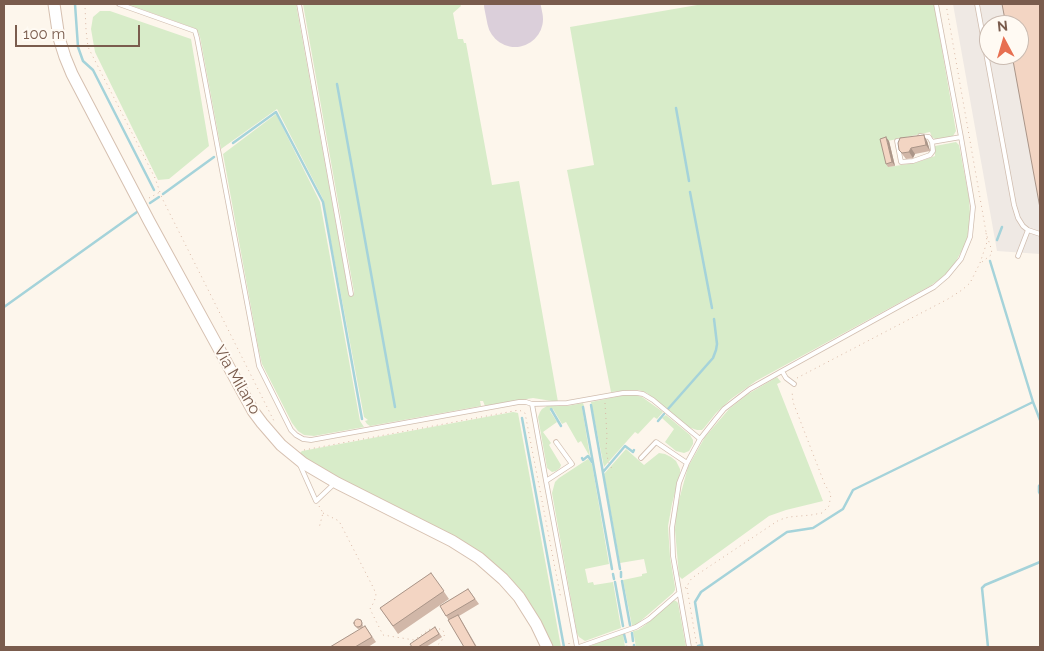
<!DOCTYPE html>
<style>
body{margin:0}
#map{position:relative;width:1044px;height:651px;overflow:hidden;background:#fdf6ec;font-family:Raleway,sans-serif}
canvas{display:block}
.frame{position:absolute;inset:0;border:5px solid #7a5c4d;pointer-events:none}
.north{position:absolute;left:979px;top:15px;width:50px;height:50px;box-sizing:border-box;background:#fffaf3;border:1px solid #cabbb1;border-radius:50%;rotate:354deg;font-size:14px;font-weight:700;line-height:20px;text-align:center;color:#7a5c4d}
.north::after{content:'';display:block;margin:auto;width:18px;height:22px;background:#e76f51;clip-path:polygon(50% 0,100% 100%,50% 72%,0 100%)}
.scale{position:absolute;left:15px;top:25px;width:125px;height:22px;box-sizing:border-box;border:2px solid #7a5c4d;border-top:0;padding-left:6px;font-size:15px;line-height:18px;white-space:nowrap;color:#7a5c4d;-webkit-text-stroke:4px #fffaf3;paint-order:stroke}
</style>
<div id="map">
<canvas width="1044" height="651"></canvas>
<div class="frame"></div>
<div class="north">N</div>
<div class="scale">100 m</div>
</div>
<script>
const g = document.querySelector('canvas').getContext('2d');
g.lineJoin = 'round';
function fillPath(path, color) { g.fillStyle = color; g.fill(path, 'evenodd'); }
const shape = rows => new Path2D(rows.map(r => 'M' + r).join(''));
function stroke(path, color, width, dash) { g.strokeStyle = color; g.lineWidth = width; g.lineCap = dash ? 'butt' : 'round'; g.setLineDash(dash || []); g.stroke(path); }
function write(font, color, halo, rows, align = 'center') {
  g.font = font + ' Raleway,sans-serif'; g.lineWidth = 4; g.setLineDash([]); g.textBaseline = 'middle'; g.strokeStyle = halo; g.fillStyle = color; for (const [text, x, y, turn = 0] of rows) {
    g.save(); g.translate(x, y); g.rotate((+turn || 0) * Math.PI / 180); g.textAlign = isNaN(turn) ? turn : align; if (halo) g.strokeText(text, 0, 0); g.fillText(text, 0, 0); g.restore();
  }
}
const industrial = shape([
 [953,4,1040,4,1040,254,997,251],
 [989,25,1019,25,1019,55,989,55]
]);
const green = shape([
 [127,4,296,4,349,296,353,296,354,292,303,4,460,4,461,6,453,13,458,39,463,39,464,43,466,43,492,185,519,181,558,402,533,398,485,406,483,401,480,401,481,406,370,426,367,424,365,421,368,420,364,417,323,199,277,109,221,149,200,37,198,32,194,28],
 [703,4,934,4,956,131,953,136,942,139,935,139,932,137,930,132,883,142,888,167,915,163,935,156,935,146,956,142,959,145,969,198,970,213,969,229,966,243,955,263,948,272,940,279,930,286,756,381,731,399,716,413,704,428,702,430,697,430,688,427,647,393,639,390,631,390,611,392,567,170,594,165,570,27],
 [100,11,110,11,191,39,209,146,169,179,158,180,95,52,91,29,93,17],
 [276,114,320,202,360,421,364,427,314,436,304,435,298,431,292,423,262,364,259,351,223,154],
 [777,377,781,382,777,384,823,501,786,510,769,516,682,579,679,576,675,530,676,511,688,467,705,437,729,409,748,394],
 [625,395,635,395,642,397,663,412,657,419,654,417,638,434,635,432,604,467,591,402],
 [583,403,584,406,582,407,590,457,581,441,578,443,566,422,562,424,553,409,550,411,557,422,543,432,551,443,549,445,561,465,560,468,556,471,552,472,547,468,538,417,540,412,542,409,547,406,567,406],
 [513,412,518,413,561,647,549,647,505,576,307,461,299,454,302,451],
 [666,415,690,435,693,440,693,444,689,451,684,453,676,451,665,442,674,429,662,418],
 [626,449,644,465,659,453,665,454,671,457,676,461,680,469,680,473,672,504,668,526,670,557,675,587,675,590,673,593,636,625,632,626,623,580,642,576,642,574,647,573,644,559,620,563,604,474],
 [588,459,592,464,609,564,585,569,588,583,593,582,594,585,613,582,621,628,585,641,579,637,577,633,552,493,555,482,559,478],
 [672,600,676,601,678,603,686,647,636,647,633,631,638,630,645,625],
 [619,634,623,634,625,647,588,647]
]);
const stream = shape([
 [75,4,78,47,83,61,93,70,154,190],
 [337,84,395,407],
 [676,108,689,181],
 [233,143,276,112,323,202,362,419],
 [690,192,712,308],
 [163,194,214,157],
 [150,203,159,197],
 [997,240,1002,227],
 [990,261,1033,402,1040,420],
 [4,307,137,212],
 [591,405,620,569],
 [583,407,612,569],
 [551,409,561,426],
 [668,409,713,358,716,350,717,344,714,319],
 [522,418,564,647],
 [658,421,664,414],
 [582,458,583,460,588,456,592,462],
 [603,472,625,446,633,452,634,450],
 [1040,485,1039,486,1039,492,1040,494],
 [621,572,621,577],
 [613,574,614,579],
 [622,581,630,625],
 [615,582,623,626],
 [632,633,633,641],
 [624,634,626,642],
 [634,645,634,647],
 [702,645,695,602,701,592,787,532,813,528,843,509,853,490,1033,402],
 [698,646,702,645,703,647],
 [626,647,627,647],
 [988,647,982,588,985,585,1040,562]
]);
const runway = shape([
 [512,4,515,19]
]);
const path = shape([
 [83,4,85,6,86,30,88,47,155,178,162,198,274,421],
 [946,4,986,232],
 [149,198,160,192],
 [982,262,992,254,991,248,987,236],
 [797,378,948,299,962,290,970,283,980,263,987,242,986,232],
 [605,403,607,436,606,449,608,461,613,471],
 [304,450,519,410,525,413,561,599],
 [319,506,323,513,319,528],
 [323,513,339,521,374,589,376,595,374,602,370,609,383,635,414,640,430,629,442,629,445,634,441,642,435,647],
 [685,588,687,587,689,582,692,578,779,520,789,517,811,515,822,513,829,506,831,494,825,485,793,402,792,391],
 [687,588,697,647],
 [569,643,569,647]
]);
const lane = shape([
 [119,4,195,31,197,38,259,366,291,430,296,435,303,439,311,440,519,402,526,402,532,404,546,481,572,464,556,442],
 [299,4,351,294],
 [936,4,961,137],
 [977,4,1014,205,1018,218,1023,226,1028,230,1040,234],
 [903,140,897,141,901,162,913,161,930,155,933,151,932,142],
 [1018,256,1028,230],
 [782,371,934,287,947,276,961,259,970,237,973,207,961,137,932,142,929,137,920,136],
 [532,404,567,403,623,393,637,393,643,394,653,400,700,439],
 [641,458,656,442,687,463,679,483,672,528,673,556,689,647],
 [687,463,700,439,715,420,724,409,750,389,782,371,786,378,794,384],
 [300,465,316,501,335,483],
 [546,481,577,647],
 [579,647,636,627,649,619,679,593]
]);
const secondary = shape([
 [54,4,59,38,65,57,72,74,149,221,253,411,262,423,281,445,303,463,337,483,452,541,479,558,503,579,519,597,536,624,547,647]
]);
const wall = shape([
 [889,141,895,166,888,167,886,164],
 [927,141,930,151,915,154,913,158,906,159,899,150],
 [431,573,449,599,398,634,380,608],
 [468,589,479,604,459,616,477,647,464,647,448,619,440,606],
 [362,622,363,626,362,628,365,626,376,642,368,647,330,647,362,628,358,629,354,625],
 [435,627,442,637,426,647,412,647]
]);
const shadedWall = shape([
 [924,135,927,141,930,151,926,145],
 [886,137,889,141,895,166,892,162],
 [911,148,915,154,913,158,909,152]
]);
const building = shape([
 [1002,4,1040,4,1040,208,1012,55,1019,55,1019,25,1006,25,1002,4],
 [924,135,926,145,911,148,909,152,902,153,899,150,898,143,900,138,924,135],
 [886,137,892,162,886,164,880,139,886,137],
 [431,573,444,591,393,626,380,608,431,573],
 [468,589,475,599,446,616,440,606,468,589],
 [458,615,476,647,464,647,448,620,458,615],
 '354 623a4 4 0 1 1 8 0a4 4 0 1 1-8 0Z',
 [365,626,372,637,355,647,330,647,365,626],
 [435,627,439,634,418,647,412,647,410,644,435,627]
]);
const streetNames = [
 ["Via Milano",237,380,60]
];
fillPath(industrial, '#efe9e4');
fillPath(green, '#d8ecc9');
stroke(stream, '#a5d3da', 2.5);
stroke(runway, '#dbcfda', 56);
stroke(lane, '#d1beb0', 5.5);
stroke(secondary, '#d6c0b0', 13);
stroke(path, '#d9b8a5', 1, [1, 4]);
stroke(lane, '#fff', 4);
stroke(secondary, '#fff', 11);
fillPath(wall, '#d1b7a8');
fillPath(shadedWall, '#aa9588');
fillPath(building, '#f3d5c3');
stroke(building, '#aa9588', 1);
write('16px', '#7a5c4d', '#fffaf3', streetNames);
</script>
